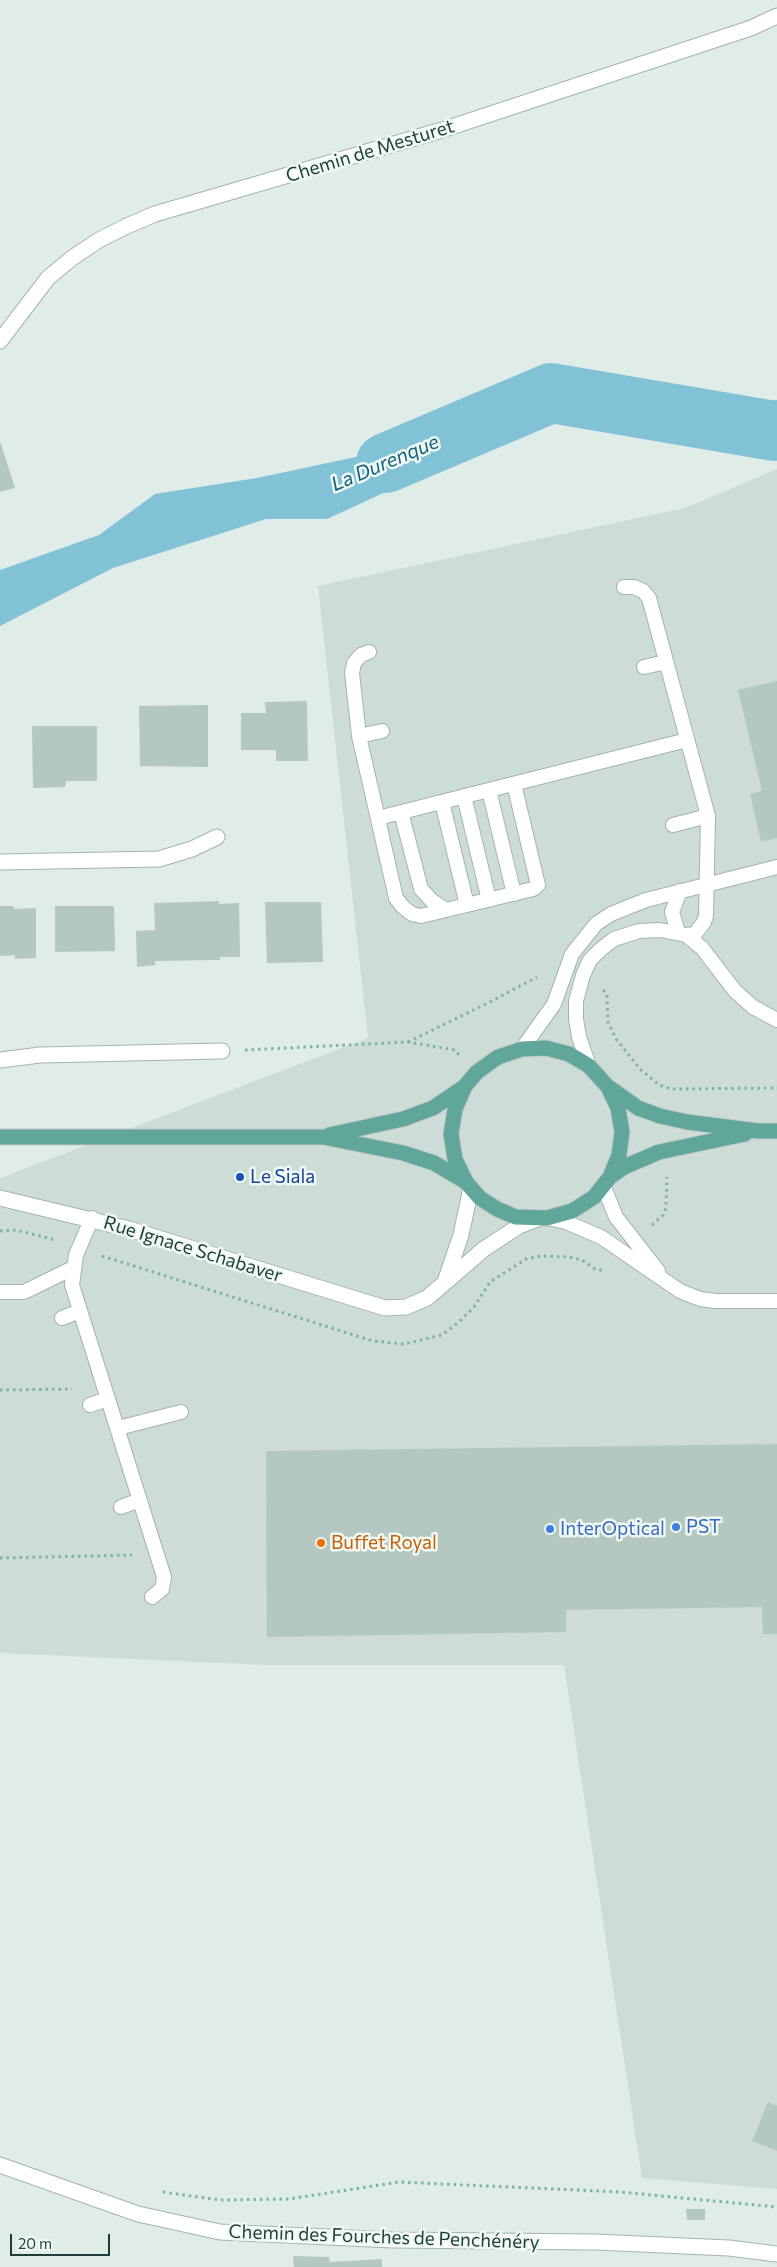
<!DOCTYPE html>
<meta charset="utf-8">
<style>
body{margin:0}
#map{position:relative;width:777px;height:2267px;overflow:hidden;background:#e0ece8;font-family:Commissioner,sans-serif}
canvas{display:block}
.scale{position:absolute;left:10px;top:2234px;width:100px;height:22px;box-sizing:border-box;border:2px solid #1f3e39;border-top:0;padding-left:6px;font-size:15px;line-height:18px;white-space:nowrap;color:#1f3e39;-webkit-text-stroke:4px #f1f9f5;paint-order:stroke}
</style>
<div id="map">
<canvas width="777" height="2267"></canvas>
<div class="scale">20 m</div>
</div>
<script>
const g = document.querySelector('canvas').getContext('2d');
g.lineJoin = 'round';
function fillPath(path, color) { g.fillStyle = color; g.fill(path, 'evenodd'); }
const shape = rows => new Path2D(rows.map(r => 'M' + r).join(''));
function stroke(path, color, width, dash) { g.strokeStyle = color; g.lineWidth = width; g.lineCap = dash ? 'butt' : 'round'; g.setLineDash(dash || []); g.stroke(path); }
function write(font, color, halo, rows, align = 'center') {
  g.font = font + ' Commissioner,sans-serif'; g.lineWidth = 5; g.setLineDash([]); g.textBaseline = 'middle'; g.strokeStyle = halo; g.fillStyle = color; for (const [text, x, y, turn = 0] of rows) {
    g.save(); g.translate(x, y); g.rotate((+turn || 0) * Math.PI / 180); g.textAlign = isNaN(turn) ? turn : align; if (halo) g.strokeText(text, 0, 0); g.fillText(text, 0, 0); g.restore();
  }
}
const built = shape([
 [777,469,777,2189,642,2178,564,1665,265,1665,0,1653,0,1178,368,1038,318,586,685,508]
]);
const water = shape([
 [478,418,394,488,327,519,266,519,113,568,0,626,0,570,99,535,155,494,257,478,384,451]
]);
const river = shape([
 [386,463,551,393,774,431,777,430]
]);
const building = shape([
 [0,441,15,488,0,492],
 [777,681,777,838,761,842,750,794,762,791,738,690],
 [307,701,308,761,276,761,276,750,241,750,241,713,266,713,265,702],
 [208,705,208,767,140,766,139,706],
 [32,726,97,726,97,781,66,781,65,787,33,788],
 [219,901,219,904,239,903,240,957,220,957,220,960,155,961,155,965,137,967,136,931,155,930,154,903],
 [265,902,321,902,323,962,267,963],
 [0,906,14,906,14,909,36,908,36,958,15,959,15,955,0,956],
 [55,906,114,906,115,951,55,952],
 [777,1444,777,1634,763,1634,762,1607,566,1610,566,1632,267,1637,266,1451],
 [768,2102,777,2106,777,2151,752,2141],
 [686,2209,705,2209,705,2220,687,2220],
 [293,2256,329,2257,330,2262,382,2259,382,2267,294,2267]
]);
const path = shape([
 [603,990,607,995,608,1022,616,1039,640,1069,659,1085,671,1089,777,1088],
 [408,1042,486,1004,537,977],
 [245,1050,408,1042,455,1050,460,1056],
 [652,1225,663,1215,666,1208,667,1177],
 [0,1231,16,1230,56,1240],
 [102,1256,373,1341,404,1344,442,1335,459,1322,474,1307,490,1282,526,1259,541,1256,569,1257,582,1260,595,1269,601,1270,604,1268],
 [0,1390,72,1389],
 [0,1558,132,1555],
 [163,2192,220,2200,289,2199,399,2182,620,2192,777,2207]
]);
const service = shape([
 [624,587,634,587,643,591,649,598,708,816,706,916,704,922,695,934,686,935],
 [369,652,361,655,354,663,352,673,359,736,396,898,403,907,412,914,421,916,533,889,538,885,514,784],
 [644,667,666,662],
 [359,736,382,731],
 [489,790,514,894],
 [464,796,489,900],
 [442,802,467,905],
 [401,812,421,889,432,901,446,910],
 [378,818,687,740],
 [673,825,708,816],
 [678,932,672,912,680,891],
 [522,1049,554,1004,572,954,596,924,611,914,646,900,777,867],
 [589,1066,579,1037,576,1019,576,1001,583,975,590,960,601,949,614,939,639,931,660,930,686,935,702,948,735,991,753,1007,777,1020],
 [603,1185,616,1217,658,1271],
 [92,1218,76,1255,72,1285,164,1577,162,1589,152,1597],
 [547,1218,566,1222,601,1237,680,1291,700,1299,715,1301,777,1301],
 [0,1292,24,1292,73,1268],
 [62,1318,80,1311],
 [90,1405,108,1399],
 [118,1428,181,1412],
 [121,1507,140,1500]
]);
const minor = shape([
 [0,341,48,278,72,258,99,240,127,226,155,214,442,130,751,28,777,16],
 [0,862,159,859,192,849,217,837],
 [0,1060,40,1055,222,1051],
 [0,1198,129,1229,385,1308,406,1307,427,1298,484,1249,519,1226,537,1219],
 [445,1282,461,1235,471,1188],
 [0,2165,138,2214,220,2232,393,2240,595,2242,729,2248,777,2254]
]);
const primary = shape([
 [610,1088,638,1108,660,1116,687,1122,758,1131,777,1131],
 [329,1135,403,1119,433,1108,464,1087],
 [0,1137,323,1137,403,1153,434,1163,466,1182,480,1198,497,1209,516,1217,547,1218,572,1211,594,1197,610,1177,619,1155,622,1132,618,1108,608,1087,589,1066,569,1054,546,1048,522,1049,498,1057,477,1072,465,1086,455,1109,451,1134,455,1159,466,1182],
 [610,1177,624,1167,659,1152,745,1134]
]);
const markers = [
 [240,1177,5,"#1a4fb4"],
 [676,1527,5,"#3f7fe0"],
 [550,1529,5,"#3f7fe0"],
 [321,1543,5,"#e8710a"]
];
const streetNames = [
 ["Chemin de Mesturet",370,151,-17],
 ["Rue Ignace Schabaver",193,1249,17],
 ["Chemin des Fourches de Penchénéry",384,2237,2]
];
const transitNames = [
 ["Le Siala",250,1177]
];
const shopNames = [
 ["PST",686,1527],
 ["InterOptical",560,1529]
];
const foodNames = [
 ["Buffet Royal",331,1543]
];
const waterNames = [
 ["La Durenque",385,463,-23]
];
fillPath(built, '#cedcd7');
fillPath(water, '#82c2d7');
stroke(river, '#82c2d7', 60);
fillPath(building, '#b5c7c1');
stroke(service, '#a2b4b0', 16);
stroke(minor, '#a2b4b0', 17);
stroke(primary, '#c0c9c8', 17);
stroke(path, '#7db3a7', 3, [2.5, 4]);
stroke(service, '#fff', 14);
stroke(minor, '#fff', 15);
stroke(primary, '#60a69b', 15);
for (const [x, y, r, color] of markers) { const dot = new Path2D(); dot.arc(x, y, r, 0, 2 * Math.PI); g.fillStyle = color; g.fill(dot); stroke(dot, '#f1f9f5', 2); }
write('19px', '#1f3e39', '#f1f9f5', streetNames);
write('19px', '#164399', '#f1f9f5', transitNames, 'left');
write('19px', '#366cbe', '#f1f9f5', shopNames, 'left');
write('19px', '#c56008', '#f1f9f5', foodNames, 'left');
write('italic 20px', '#136380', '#f1f9f5', waterNames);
</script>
